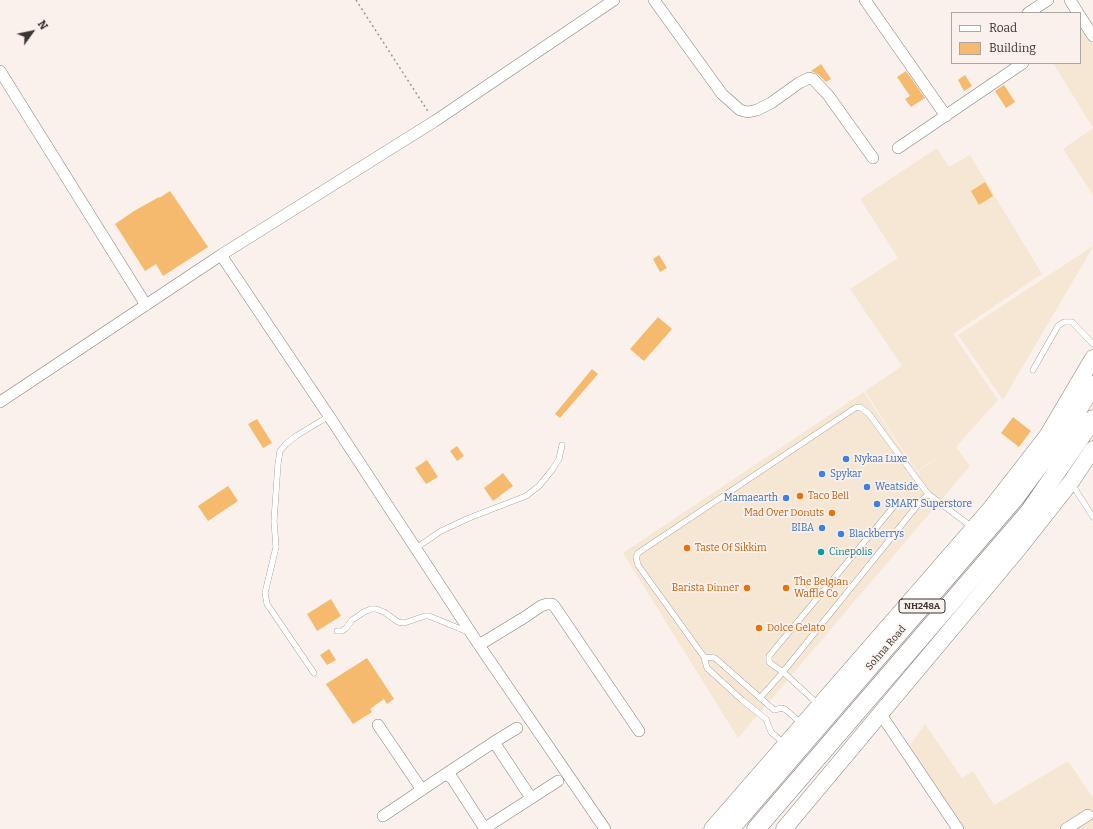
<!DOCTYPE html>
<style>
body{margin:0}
#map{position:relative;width:1093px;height:829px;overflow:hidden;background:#faf1ec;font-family:Bitter,serif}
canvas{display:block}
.legend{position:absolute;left:951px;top:12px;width:130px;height:52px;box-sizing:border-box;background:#faf1ec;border:1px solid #aca6a2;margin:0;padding:5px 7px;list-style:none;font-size:12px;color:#383533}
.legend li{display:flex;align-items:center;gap:8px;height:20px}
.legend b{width:20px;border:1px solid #aca6a2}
.north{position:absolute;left:12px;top:12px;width:40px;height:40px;-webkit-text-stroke:3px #faf1ec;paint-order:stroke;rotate:57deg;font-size:11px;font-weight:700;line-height:16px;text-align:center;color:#383533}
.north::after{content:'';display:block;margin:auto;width:14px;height:18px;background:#383533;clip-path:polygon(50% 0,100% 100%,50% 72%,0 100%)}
</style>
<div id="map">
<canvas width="1093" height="829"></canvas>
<ul class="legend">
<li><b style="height:5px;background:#fff"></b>Road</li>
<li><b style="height:11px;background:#f5ba6e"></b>Building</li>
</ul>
<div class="north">N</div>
</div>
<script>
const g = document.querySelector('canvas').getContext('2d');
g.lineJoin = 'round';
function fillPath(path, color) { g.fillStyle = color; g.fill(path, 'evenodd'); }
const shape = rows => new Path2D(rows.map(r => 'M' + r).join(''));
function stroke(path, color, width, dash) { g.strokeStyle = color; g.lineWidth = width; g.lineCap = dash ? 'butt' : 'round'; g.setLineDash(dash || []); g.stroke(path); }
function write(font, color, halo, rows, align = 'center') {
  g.font = font + ' Bitter,serif'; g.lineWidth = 3.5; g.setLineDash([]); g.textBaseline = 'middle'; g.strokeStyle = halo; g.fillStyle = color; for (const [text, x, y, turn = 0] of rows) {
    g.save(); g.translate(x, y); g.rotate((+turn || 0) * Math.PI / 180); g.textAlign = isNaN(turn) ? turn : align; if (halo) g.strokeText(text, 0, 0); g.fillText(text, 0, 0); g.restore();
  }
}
const commercial = shape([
 [1082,28,1093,44,1093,195,1063,149,1093,128,1053,63,1080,63,1080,29],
 [937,148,949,167,970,155,1042,274,953,334,998,400,956,447,970,466,738,738,623,553,864,392,916,472,949,451,916,471,865,391,902,366,850,289,898,258,860,199],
 [1093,246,1093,247,1003,400,958,335],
 [925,724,962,778,973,771,994,805,1068,761,1093,798,1093,829,963,829,908,748]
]);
const building = shape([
 [821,64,831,79,826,82,818,74,811,71],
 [906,71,925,98,911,107,905,99,910,96,897,77],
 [965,75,972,86,964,91,958,80],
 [1004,85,1015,102,1006,108,995,91],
 [985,182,993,196,979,205,971,191],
 [170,191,208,247,163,276,156,264,145,271,115,224,134,211,159,197,159,198],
 [659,255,667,268,660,272,653,259],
 [658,317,672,329,644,361,630,349],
 [592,369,598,374,560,418,555,414],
 [1013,417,1031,431,1019,447,1001,433],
 [257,419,272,443,263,448,248,424],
 [457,446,464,456,457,461,450,451],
 [427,460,438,477,426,484,415,468],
 [503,473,513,486,493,501,484,488],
 [228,486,238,501,208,521,198,506],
 [331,599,341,616,317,631,307,614],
 [329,649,336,660,327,665,320,655],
 [367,658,394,699,387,704,384,699,370,709,372,712,353,724,326,684]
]);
const path = shape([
 [356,0,429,113]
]);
const service = shape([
 [1033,370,1058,326,1064,322,1072,322,1093,344],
 [1072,484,1093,517],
 [416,548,441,531,469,518,526,496,539,486,552,470,559,459,562,445],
 [337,631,342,631,346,628,352,620,364,612,371,609,376,609,384,612,398,622,404,623,425,616,429,616,468,632],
 [704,657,715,658,774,710,782,708,786,710,802,724],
 [314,673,267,604,265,593,276,547,274,521,278,464,280,451,286,444,296,436,329,416],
 [760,698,783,672,916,507,928,494],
 [819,705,783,672,770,663,769,661,769,656,895,505,902,501,916,507],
 [785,744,771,732,766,719,742,700,707,668,704,657,638,565,636,557,638,553,855,408,860,407,869,414,928,494,972,527]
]);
const minor = shape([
 [654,0,722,94,740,110,748,112,757,110,771,103,799,83,809,78,813,79,828,95,873,158],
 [865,0,946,116],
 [1070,0,1078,13],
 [1028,13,1048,0],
 [1080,16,1093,36],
 [0,71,146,305],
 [898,148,1023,63],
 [221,255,329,416,479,645,605,829],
 [0,402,221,255,435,121,614,0],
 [479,645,525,617,541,606,547,604,552,604,555,607,639,731],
 [880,713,958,829],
 [378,725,422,790],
 [494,742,531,798],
 [444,775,494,742,517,728],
 [383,816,444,775,447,775,452,778,485,829],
 [485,828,558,781],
 [1066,829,1088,815]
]);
const secondary = shape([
 [712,829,991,508,1047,436,1093,358],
 [784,829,1019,548,1071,482,1093,449]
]);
const trunk = shape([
 [730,829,1015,498,1064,432,1093,385],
 [756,829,1029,512,1093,419]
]);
const markers = [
 [846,459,4,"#3f7fe0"],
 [822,474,4,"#3f7fe0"],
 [867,487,4,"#3f7fe0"],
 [800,496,4,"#e8710a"],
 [786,498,4,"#3f7fe0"],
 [877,504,4,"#3f7fe0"],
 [832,513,4,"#e8710a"],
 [822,528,4,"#3f7fe0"],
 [841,534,4,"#3f7fe0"],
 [687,548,4,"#e8710a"],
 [821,552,4,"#0f9aa8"],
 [747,588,4,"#e8710a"],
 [786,588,4,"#e8710a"],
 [759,628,4,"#e8710a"]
];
const shields = [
 [922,606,46]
];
const shieldNames = [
 ["NH248A",922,606]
];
const shopNames = [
 ["Nykaa Luxe",854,459],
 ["Spykar",830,474],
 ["Weatside",875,487],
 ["Mamaearth",778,498,"right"],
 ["SMART Superstore",885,504],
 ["BIBA",814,528,"right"],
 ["Blackberrys",849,534]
];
const foodNames = [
 ["Taco Bell",808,496],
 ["Mad Over Donuts",824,513,"right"],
 ["Taste Of Sikkim",695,548],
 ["The Belgian",794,582],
 ["Waffle Co",794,594],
 ["Barista Dinner",739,588,"right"],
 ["Dolce Gelato",767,628]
];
const cultureNames = [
 ["Cinepolis",829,552]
];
const streetNames = [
 ["Sohna Road",886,648,-49]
];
fillPath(commercial, '#f6e7d4');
fillPath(building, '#f5ba6e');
stroke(service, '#857d79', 6);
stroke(minor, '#857d79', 12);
stroke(secondary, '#857d79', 17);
stroke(trunk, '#857d79', 19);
stroke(path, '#9c9692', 1.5, [2, 3]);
stroke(service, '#fff', 5.5);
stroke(minor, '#fff', 11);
stroke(secondary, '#fff', 16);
stroke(trunk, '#fff', 18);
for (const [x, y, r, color] of markers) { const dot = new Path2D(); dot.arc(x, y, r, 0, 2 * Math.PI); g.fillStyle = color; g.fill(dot); stroke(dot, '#faf1ec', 1.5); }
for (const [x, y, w] of shields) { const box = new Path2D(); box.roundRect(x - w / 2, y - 7, w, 14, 3); g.fillStyle = '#faf1ec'; g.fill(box); stroke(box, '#383533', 1); }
write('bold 9px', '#383533', null, shieldNames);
write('10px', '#366cbe', '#faf1ec', shopNames, 'left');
write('10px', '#c56008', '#faf1ec', foodNames, 'left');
write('10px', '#0d838f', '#faf1ec', cultureNames, 'left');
write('10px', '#383533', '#faf1ec', streetNames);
</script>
